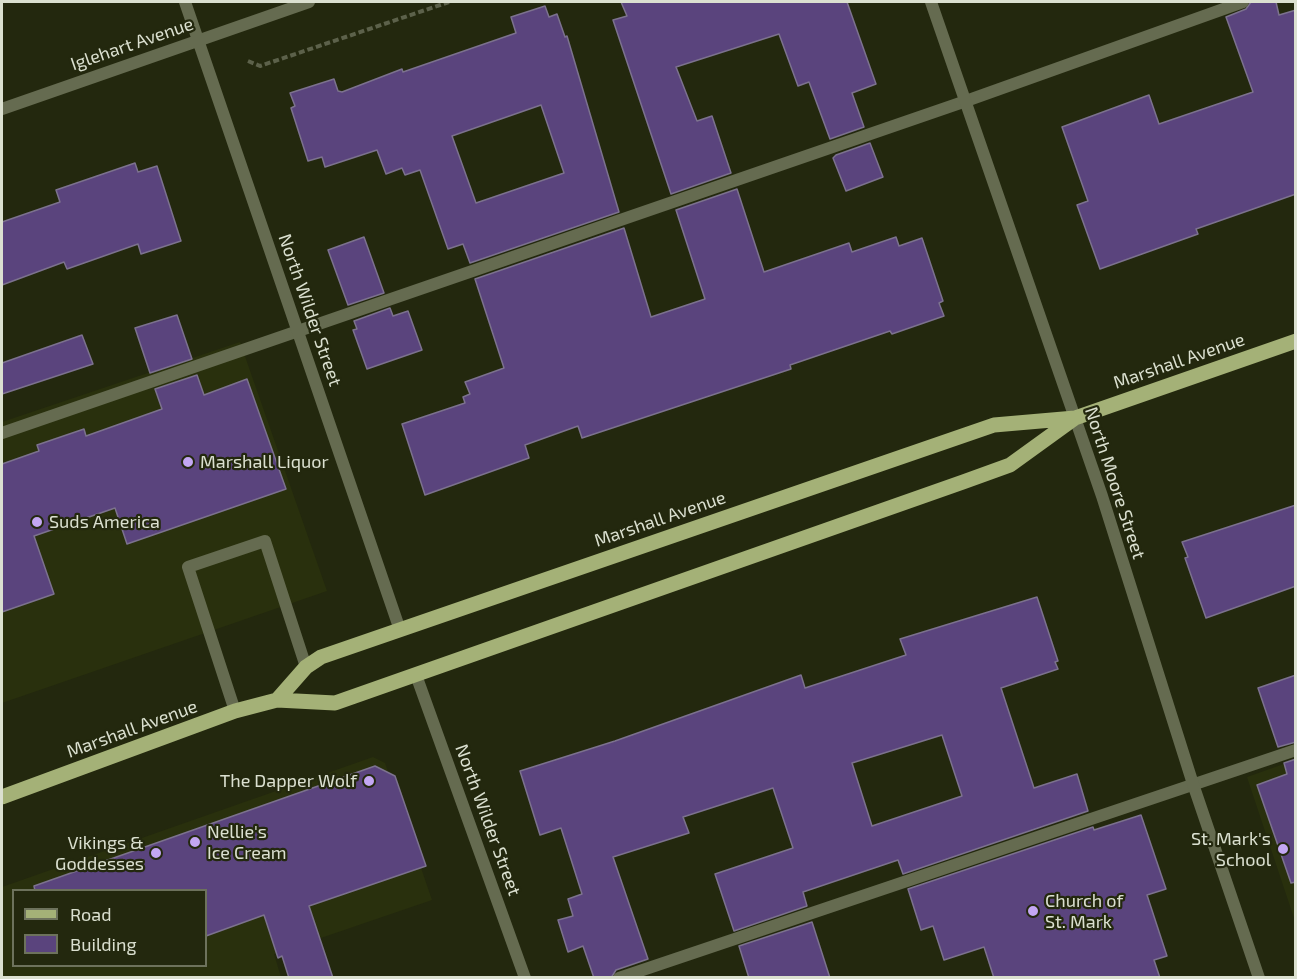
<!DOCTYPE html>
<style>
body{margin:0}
#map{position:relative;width:1297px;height:979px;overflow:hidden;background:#23280e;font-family:"Exo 2",sans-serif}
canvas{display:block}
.frame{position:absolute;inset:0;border:3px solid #dbe0d0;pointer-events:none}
.legend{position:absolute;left:12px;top:889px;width:195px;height:78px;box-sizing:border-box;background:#23280e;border:2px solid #6d725c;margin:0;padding:8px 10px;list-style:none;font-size:18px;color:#dbe0d0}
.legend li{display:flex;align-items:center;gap:12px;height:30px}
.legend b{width:30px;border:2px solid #6d725c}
</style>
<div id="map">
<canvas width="1297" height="979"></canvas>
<div class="frame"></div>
<ul class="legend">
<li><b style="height:8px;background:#a4b177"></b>Road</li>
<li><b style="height:16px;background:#5a447d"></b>Building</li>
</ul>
</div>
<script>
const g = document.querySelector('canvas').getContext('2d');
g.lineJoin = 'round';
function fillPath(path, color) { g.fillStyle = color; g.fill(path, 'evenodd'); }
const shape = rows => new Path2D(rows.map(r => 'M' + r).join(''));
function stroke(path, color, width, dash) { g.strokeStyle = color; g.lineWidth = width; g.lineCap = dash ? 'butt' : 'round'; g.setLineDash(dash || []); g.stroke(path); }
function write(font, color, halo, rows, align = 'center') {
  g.font = font + ' "Exo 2",sans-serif'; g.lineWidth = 4.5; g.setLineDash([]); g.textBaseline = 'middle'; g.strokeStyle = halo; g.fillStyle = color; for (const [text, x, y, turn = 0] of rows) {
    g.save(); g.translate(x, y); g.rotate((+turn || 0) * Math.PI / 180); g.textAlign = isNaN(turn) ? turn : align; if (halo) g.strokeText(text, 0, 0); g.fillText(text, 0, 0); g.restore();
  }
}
const built = shape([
 [240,342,327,591,2,703,2,422],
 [373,757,385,763,432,900,274,954,281,977,2,978,2,887],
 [14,890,206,890,206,966,14,966],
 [1295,760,1295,921,1247,777]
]);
const building = shape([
 [621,2,847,2,876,84,852,93,864,127,830,139,809,82,798,86,779,34,676,67,697,121,712,116,731,173,671,194,613,20,627,16,621,2],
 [1251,2,1276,2,1279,15,1296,10,1296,194,1196,229,1198,234,1100,269,1077,205,1088,201,1062,127,1149,95,1159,124,1253,92,1226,17,1246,9,1251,2],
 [545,6,549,17,557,14,565,37,567,36,619,212,470,263,463,244,448,249,420,170,405,175,402,168,386,174,377,150,325,167,322,157,308,161,291,108,295,106,290,93,334,79,338,91,342,92,402,69,403,72,516,33,511,17,545,6],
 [541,105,564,173,476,203,452,136,541,105],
 [870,143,883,177,846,191,833,158,836,155,870,143],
 [135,163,138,172,157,166,181,241,141,254,138,244,67,269,64,262,2,285,2,222,60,202,56,190,135,163],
 [737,189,764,272,849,243,852,252,896,237,899,246,922,238,943,301,939,303,944,316,892,334,890,331,790,365,791,369,582,438,578,426,525,445,529,458,425,495,402,424,465,403,463,397,470,394,465,382,504,368,475,279,624,228,651,317,705,299,676,210,737,189],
 [364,237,384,293,348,305,328,250,364,237],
 [390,308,393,316,408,311,422,350,367,369,353,330,357,329,354,321,390,308],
 [177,315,192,359,150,373,135,328,177,315],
 [82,335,93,364,2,394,2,363,82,335],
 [197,375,204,395,247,379,286,489,127,544,115,508,34,536,54,594,2,612,2,464,39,451,37,445,84,429,86,436,162,409,155,389,197,375],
 [1296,505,1296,586,1206,618,1185,558,1188,557,1182,542,1296,505],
 [1037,597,1058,661,1055,662,1058,669,1001,688,1034,788,1077,774,1088,811,903,874,898,860,803,892,807,906,734,931,715,874,793,848,773,788,683,817,689,833,613,857,648,959,616,970,611,978,594,978,583,946,568,952,558,920,573,916,568,899,582,894,561,828,540,835,520,771,615,741,801,675,805,688,906,655,900,639,1037,597],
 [942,735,962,796,872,826,852,763,942,735],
 [1296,675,1296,742,1278,747,1258,688,1296,675],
 [1296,759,1296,882,1291,883,1257,785,1287,774,1284,763,1296,759],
 [375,766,395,776,426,866,309,906,333,978,289,978,282,956,278,958,264,915,206,936,206,891,35,891,34,886,375,766],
 [1141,815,1166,889,1147,895,1167,956,1154,960,1160,978,994,978,984,947,944,960,933,926,921,930,908,889,1093,827,1094,830,1141,815],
 [812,922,830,978,749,978,739,946,812,922]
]);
const path = shape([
 [248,61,260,66,449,2]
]);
const service = shape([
 [2,433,966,101,1243,2],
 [235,711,188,567,265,541,306,667],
 [619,978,1296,750]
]);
const minor = shape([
 [185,2,400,630],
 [931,2,1102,496,1193,784,1259,978],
 [2,109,309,2],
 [416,675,525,978]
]);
const primary = shape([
 [277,700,306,667,321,657,994,425,1075,418,1296,341],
 [2,797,235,711,277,700,335,703,963,482,1010,465,1075,418]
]);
const markers = [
 [188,462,6,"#c3a7f2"],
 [37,522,6,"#c3a7f2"],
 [369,781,6,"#c3a7f2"],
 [195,842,6,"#c3a7f2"],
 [1283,849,6,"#c3a7f2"],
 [156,853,6,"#c3a7f2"],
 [1033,911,6,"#c3a7f2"]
];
const streetNames = [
 ["Iglehart Avenue",132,44,-19],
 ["North Wilder Street",310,310,71],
 ["Marshall Avenue",1179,361,-19],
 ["North Moore Street",1115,483,72],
 ["Marshall Avenue",660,519,-19],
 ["Marshall Avenue",132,729,-20],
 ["North Wilder Street",488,820,70]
];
const poiNames = [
 ["Marshall Liquor",200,462],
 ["Suds America",49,522],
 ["The Dapper Wolf",357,781,"right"],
 ["Nellie's",207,832],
 ["Ice Cream",207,853],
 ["St. Mark's",1271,839,"right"],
 ["School",1271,860,"right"],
 ["Vikings &",144,843,"right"],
 ["Goddesses",144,864,"right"],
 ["Church of",1045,901],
 ["St. Mark",1045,922]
];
fillPath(built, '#29300d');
fillPath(building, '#5a447d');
stroke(building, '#7c728e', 1.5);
stroke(path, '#5c614a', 4, [6, 3]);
stroke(service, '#656b50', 12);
stroke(minor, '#656b50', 12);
stroke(primary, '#a4b177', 15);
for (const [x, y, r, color] of markers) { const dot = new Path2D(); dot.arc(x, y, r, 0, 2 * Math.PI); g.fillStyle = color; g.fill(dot); stroke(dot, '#23280e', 2); }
write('18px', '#dbe0d0', '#23280e', streetNames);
write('18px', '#dbe0d0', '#23280e', poiNames, 'left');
</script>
